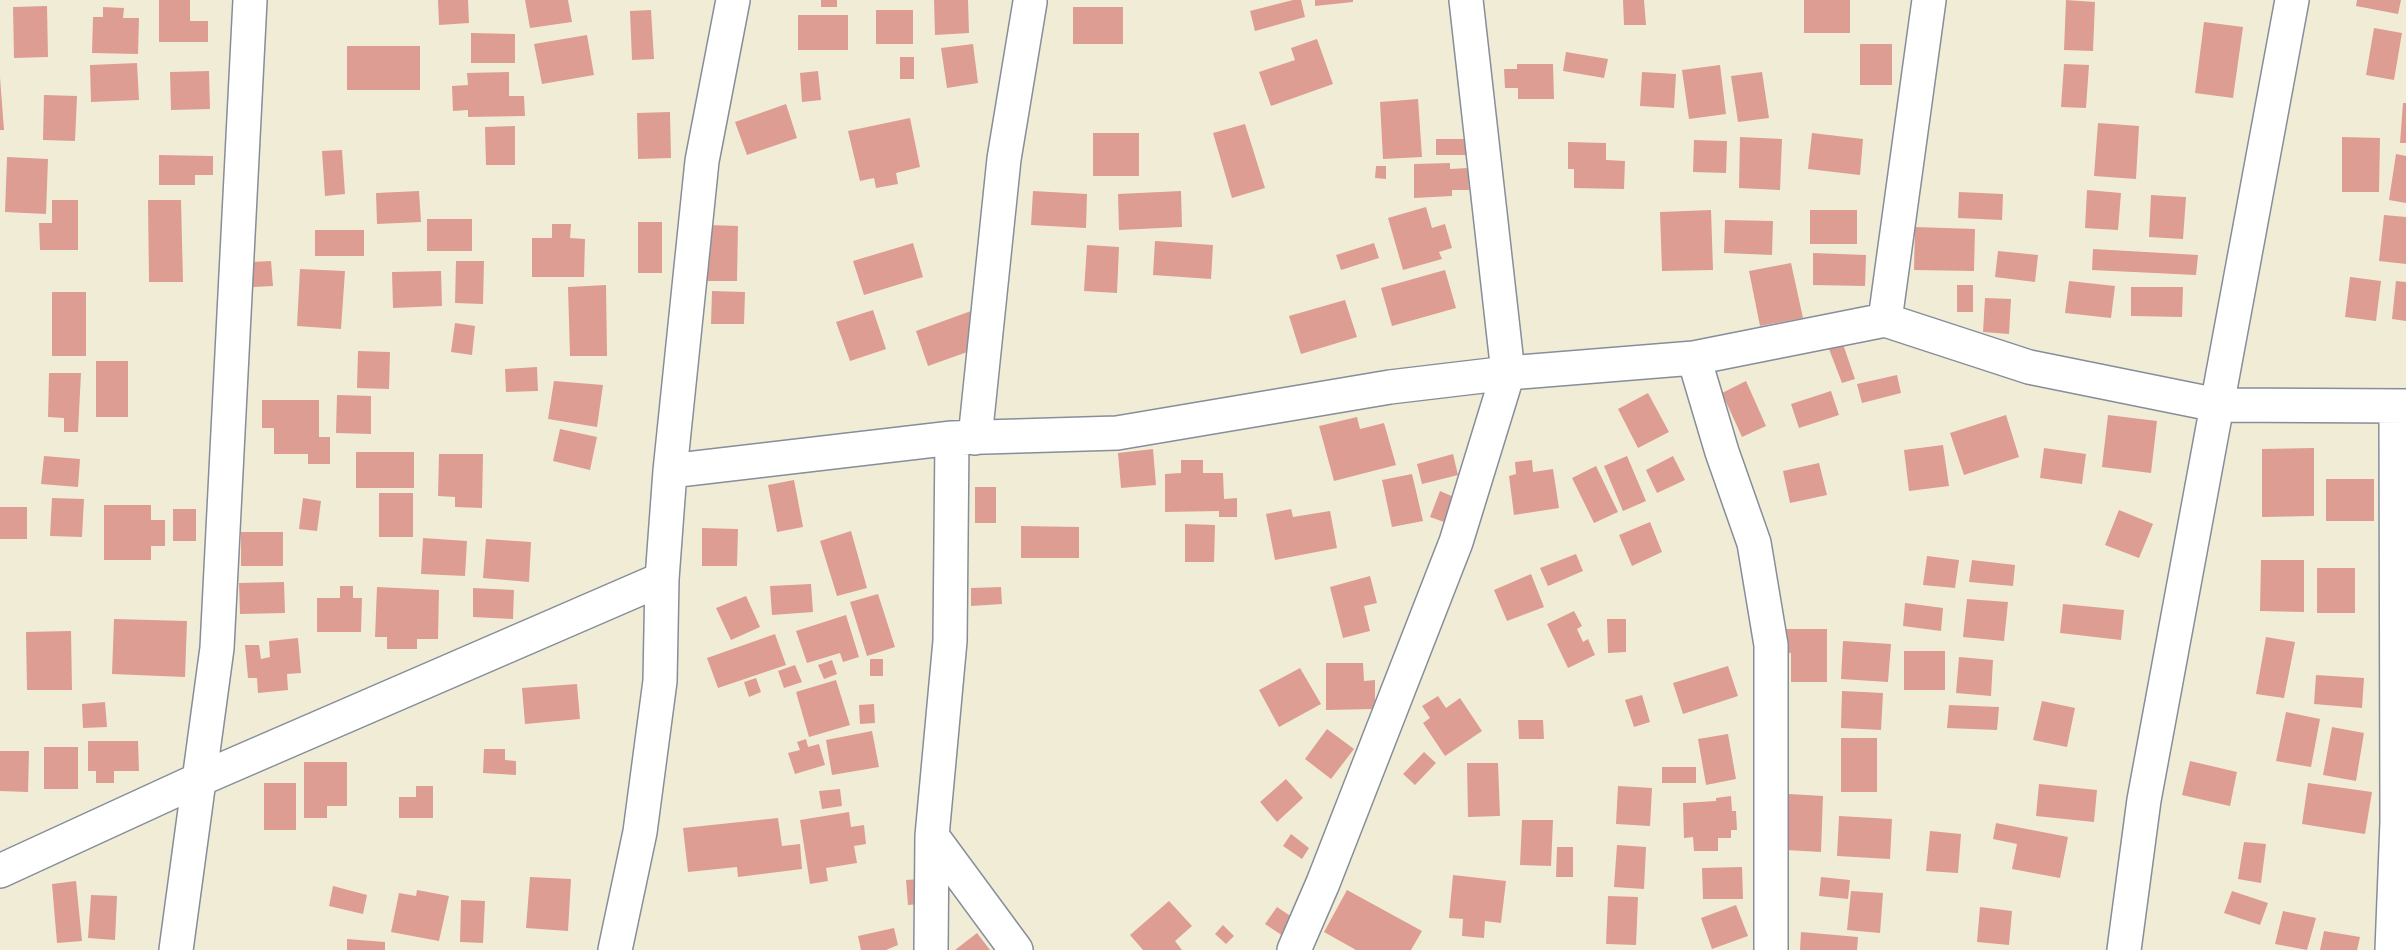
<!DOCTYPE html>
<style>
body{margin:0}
canvas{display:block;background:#f1ecd6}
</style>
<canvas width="2406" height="950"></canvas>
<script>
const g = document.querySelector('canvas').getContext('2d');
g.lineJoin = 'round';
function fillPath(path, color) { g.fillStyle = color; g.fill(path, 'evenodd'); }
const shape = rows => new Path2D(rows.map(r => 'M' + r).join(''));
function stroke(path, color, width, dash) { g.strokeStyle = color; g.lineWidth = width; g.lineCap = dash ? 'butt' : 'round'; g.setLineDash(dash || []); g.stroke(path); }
const building = shape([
 [159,0,190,0,190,21,208,21,208,42,159,42],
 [438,0,468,0,469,23,439,25],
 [525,0,568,0,572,22,530,28],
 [821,0,837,0,837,7,821,7],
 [934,0,968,0,969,33,935,35],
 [1293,0,1301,0,1305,17,1255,31,1250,11],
 [1315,0,1353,0,1353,2,1315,6],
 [1623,0,1644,0,1646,25,1624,25],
 [1804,0,1850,0,1850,33,1804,33],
 [2066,0,2095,2,2093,51,2064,50],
 [2357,0,2401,0,2398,14,2356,6],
 [47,6,48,57,14,58,13,7],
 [103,7,124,8,123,18,139,18,138,54,92,53,93,17,103,17],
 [1073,7,1123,7,1123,44,1073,44],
 [651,10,654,59,632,60,630,11],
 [876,10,913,10,913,44,876,44],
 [798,15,848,15,848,50,798,50],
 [2204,22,2243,27,2233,98,2195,93],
 [2374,28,2402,33,2394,80,2366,75],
 [471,33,515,34,515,63,471,63],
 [587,35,594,75,542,84,534,44],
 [1317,39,1333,84,1271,106,1259,72,1295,60,1291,48],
 [973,44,978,83,947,88,941,48],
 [1860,44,1892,44,1892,85,1860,85],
 [347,46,420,46,420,90,347,90],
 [1566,52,1608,59,1604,78,1563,71],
 [900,57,914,57,914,79,900,79],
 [137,63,139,100,91,102,90,65],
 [1517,64,1553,64,1554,99,1518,99,1518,88,1505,88,1504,69,1517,69],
 [2064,64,2089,65,2086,108,2061,107],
 [1720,65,1726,114,1689,119,1682,70],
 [209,71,210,109,171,110,170,72],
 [818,71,821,100,802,102,800,73],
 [509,72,509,96,524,96,525,116,468,117,468,110,453,111,452,86,468,85,467,73],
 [1642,72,1676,74,1674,108,1640,106],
 [1762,72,1769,118,1738,122,1731,76],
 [0,77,4,130,0,130],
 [44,95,77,96,75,141,43,140],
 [1418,99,1422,157,1383,159,1380,102],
 [2403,103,2406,103,2406,143,2400,143],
 [786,104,797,138,747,155,735,122],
 [670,112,671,158,638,159,637,113],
 [910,118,920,167,896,173,898,184,876,188,874,178,860,181,848,131],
 [2098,123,2139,126,2136,179,2094,176],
 [1245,124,1265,188,1232,198,1213,133],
 [515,126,515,165,486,165,485,127],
 [1093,133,1139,133,1139,176,1093,176],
 [1812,133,1863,139,1860,175,1808,169],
 [1740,137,1782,139,1780,190,1739,188],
 [2342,137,2380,138,2379,192,2342,192],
 [1436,139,1466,139,1466,155,1436,155],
 [1694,140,1727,141,1726,173,1693,172],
 [1568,142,1606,143,1606,160,1625,161,1624,189,1574,188,1574,169,1568,169],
 [342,150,345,194,325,196,322,151],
 [2396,154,2406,156,2406,203,2389,200],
 [159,155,213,156,213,175,195,175,195,185,159,185],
 [7,157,48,159,46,214,5,212],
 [1450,163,1450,169,1468,168,1469,190,1452,190,1452,196,1414,198,1414,164],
 [1376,166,1386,166,1386,179,1375,178],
 [2087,190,2121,193,2118,230,2085,228],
 [419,191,421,222,377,224,376,193],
 [1033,191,1087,194,1086,228,1031,225],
 [1181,191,1182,227,1119,230,1118,194],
 [1959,192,2003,194,2002,220,1958,218],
 [2151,195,2186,197,2183,239,2149,237],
 [52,200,78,200,78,250,40,250,39,223,52,223],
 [148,200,181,200,183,282,149,282],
 [1426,207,1432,228,1445,224,1452,248,1439,252,1442,259,1403,270,1388,218],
 [1711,210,1713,270,1662,271,1660,212],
 [1810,210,1857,210,1857,244,1810,244],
 [2384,215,2406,217,2406,264,2379,261],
 [427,219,472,219,472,251,427,251],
 [1725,220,1773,221,1772,255,1724,253],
 [638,222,662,222,662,273,638,273],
 [552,224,571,224,570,238,585,239,584,277,532,277,532,238,552,238],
 [708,225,738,226,737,281,707,281],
 [1915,227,1975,229,1974,271,1914,270],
 [315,230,364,230,364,256,315,256],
 [1155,241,1213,245,1211,279,1153,275],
 [913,243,923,277,864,295,853,261],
 [1374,243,1379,258,1341,270,1336,255],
 [1087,245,1119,247,1117,293,1084,291],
 [2093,249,2198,255,2196,275,2092,270],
 [1998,251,2038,255,2035,282,1995,277],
 [1813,253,1866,255,1865,286,1813,285],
 [271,261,273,286,253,287,251,262],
 [456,261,484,261,483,304,455,303],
 [1791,263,1803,318,1760,326,1749,271],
 [300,269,345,271,341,329,297,326],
 [1445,270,1456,308,1392,326,1381,288],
 [441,271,442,306,393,308,392,272],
 [2350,277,2381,281,2376,321,2345,317],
 [2069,281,2115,286,2111,318,2065,313],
 [2396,281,2406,282,2406,321,2392,319],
 [606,285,607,356,570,356,568,287],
 [1957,285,1973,285,1973,312,1957,312],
 [2131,287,2183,287,2182,317,2131,316],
 [712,291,745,292,744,324,711,324],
 [52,292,86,292,86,356,52,356],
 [1985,298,2011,299,2009,334,1983,332],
 [1345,300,1357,337,1301,354,1289,316],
 [873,310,886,349,850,361,836,322],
 [971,311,984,346,928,366,916,331],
 [455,323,475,326,472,355,451,352],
 [1843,344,1855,379,1842,383,1829,349],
 [358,351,390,352,389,389,357,388],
 [96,361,128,361,128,417,96,417],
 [537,367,538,391,506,392,505,369],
 [49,373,81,373,78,432,64,432,64,418,48,417],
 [1897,375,1901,393,1862,403,1857,384],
 [554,381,603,385,597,427,548,419],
 [1746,381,1766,426,1742,437,1722,393],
 [1831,391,1839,415,1799,428,1791,404],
 [1648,393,1669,432,1638,448,1618,409],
 [337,395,371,396,371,434,336,433],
 [262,400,319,400,319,437,330,437,330,464,308,464,308,454,274,454,274,428,262,428],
 [2006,415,2019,457,1964,475,1950,433],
 [2108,415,2157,421,2151,473,2102,467],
 [1357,417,1360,429,1384,423,1396,465,1334,481,1319,426],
 [560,429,597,437,590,470,553,461],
 [1943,445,1949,486,1909,491,1904,450],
 [2044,448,2086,454,2082,484,2040,478],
 [2314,448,2314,516,2262,517,2262,449],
 [1153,449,1156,485,1121,488,1118,453],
 [356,452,414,452,414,488,356,488],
 [439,454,483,454,482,508,455,507,455,497,438,496],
 [1453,454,1458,475,1422,484,1417,464],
 [44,456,80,459,78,487,41,484],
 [1627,456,1646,501,1623,511,1604,466],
 [1673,456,1685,480,1657,493,1646,470],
 [1181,460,1203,460,1203,473,1223,473,1224,499,1237,498,1237,517,1219,517,1219,511,1165,512,1165,474,1181,473],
 [1532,460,1533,472,1553,469,1559,508,1514,515,1509,476,1516,474,1515,462],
 [1819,463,1827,495,1790,503,1783,471],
 [1596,466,1618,512,1594,523,1572,478],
 [1412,474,1423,521,1392,527,1382,480],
 [2326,479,2374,479,2374,521,2326,521],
 [794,480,803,527,777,532,768,485],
 [975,487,996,487,996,523,975,523],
 [1440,491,1454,497,1444,522,1430,517],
 [379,493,413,493,413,537,379,537],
 [52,498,84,499,82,537,50,536],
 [303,498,321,501,317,531,299,529],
 [104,505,151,505,151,520,165,520,165,546,151,546,151,560,104,560],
 [0,507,27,507,27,539,0,539],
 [173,509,196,509,196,541,173,541],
 [1291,509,1293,517,1330,511,1337,548,1275,560,1266,514],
 [2119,510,2153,524,2139,558,2105,545],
 [1650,522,1662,552,1632,566,1619,535],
 [1185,524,1215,525,1214,562,1185,562],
 [1021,526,1079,527,1079,558,1021,558],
 [702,528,738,529,737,566,702,566],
 [851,531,867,588,837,596,820,541],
 [241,532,283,532,283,566,241,566],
 [423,538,467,541,465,576,421,574],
 [486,539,531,542,529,582,483,578],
 [1576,554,1583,571,1548,586,1540,568],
 [1927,556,1959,560,1955,588,1923,585],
 [1972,560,2015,565,2013,586,1969,582],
 [2261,560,2304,560,2304,612,2260,611],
 [2317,568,2355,568,2355,613,2317,613],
 [1531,574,1544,607,1507,621,1494,590],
 [1370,576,1377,603,1364,606,1370,631,1343,638,1330,587],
 [284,582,285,613,240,614,239,583],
 [811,584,813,612,772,615,770,586],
 [340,586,353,586,353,598,362,598,361,632,317,632,317,598,340,598],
 [377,587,439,590,438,639,417,639,417,649,387,649,387,637,375,637],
 [1001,587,1002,604,971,606,971,588],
 [473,588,514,590,513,619,473,617],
 [878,594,895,647,867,656,850,602],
 [746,596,760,627,731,640,716,608],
 [1967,599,2008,602,2004,641,1963,637],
 [1905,603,1943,608,1941,631,1903,626],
 [2063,604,2124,610,2121,640,2060,633],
 [1574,611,1582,626,1577,629,1583,642,1588,639,1595,655,1568,668,1547,624],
 [846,615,859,657,843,662,840,653,807,663,796,631],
 [114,619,187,621,185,677,112,674],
 [1607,619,1626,619,1626,652,1608,653],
 [1781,629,1827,629,1827,682,1791,682,1791,653,1781,653],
 [71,631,72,690,27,690,26,632],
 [775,634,786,665,718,688,707,658],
 [2266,637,2295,642,2284,698,2256,694],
 [298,638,301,673,287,674,288,690,258,693,257,678,248,678,245,645,259,645,261,659,270,657,269,641],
 [1843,641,1891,644,1888,682,1841,679],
 [1904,651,1945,651,1945,690,1904,690],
 [1959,657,1993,660,1991,696,1956,693],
 [870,659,883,659,883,676,870,676],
 [832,660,837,674,824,679,818,665],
 [1326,663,1363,663,1364,681,1375,680,1375,709,1326,710],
 [795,665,802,682,784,688,778,671],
 [1728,666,1738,696,1683,714,1673,683],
 [1300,668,1321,704,1279,727,1259,690],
 [2316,675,2364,678,2362,708,2314,704],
 [756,678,761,692,749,697,744,682],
 [836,680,850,725,809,737,796,692],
 [577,684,580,719,525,724,522,688],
 [1842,691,1883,693,1881,730,1841,728],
 [1642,695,1650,722,1634,727,1625,700],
 [1438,696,1446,708,1460,698,1482,731,1445,756,1423,723,1430,718,1422,706],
 [2042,701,2075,708,2067,747,2033,740],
 [105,702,107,727,83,728,82,704],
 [874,704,875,723,860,724,859,705],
 [1949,705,1999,707,1997,730,1947,728],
 [2286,712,2320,719,2311,767,2276,761],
 [1518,720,1543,720,1544,739,1519,739],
 [2332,727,2364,733,2356,781,2323,775],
 [1327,729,1354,749,1331,779,1305,759],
 [872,731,879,767,832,775,826,740],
 [1728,734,1736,779,1706,785,1698,739],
 [1841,738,1877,738,1877,792,1841,792],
 [806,739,808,747,819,744,825,765,795,774,788,753,800,750,797,742],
 [88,741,138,741,139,771,114,771,114,783,96,783,96,771,88,771],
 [44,747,78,747,78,789,44,789],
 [484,749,505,749,505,760,516,761,516,775,483,773],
 [0,751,29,751,28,792,0,791],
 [1424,752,1436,763,1415,785,1403,774],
 [2190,761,2237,772,2230,806,2182,795],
 [304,762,347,762,347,806,327,806,327,818,304,818],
 [1467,763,1498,763,1500,816,1468,817],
 [1662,767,1696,767,1696,783,1662,783],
 [1286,779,1303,798,1277,822,1260,802],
 [264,783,296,783,296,830,264,830],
 [2308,783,2372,792,2365,834,2302,824],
 [2039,784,2097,790,2094,822,2036,816],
 [416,786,433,786,433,818,399,818,399,797,416,797],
 [1618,786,1652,788,1650,826,1616,824],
 [840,789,842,806,822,809,819,791],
 [1789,794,1823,796,1821,852,1786,850],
 [1731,796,1732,811,1736,811,1737,830,1731,830,1731,838,1718,838,1718,851,1694,851,1693,837,1684,838,1683,803,1716,801,1716,798],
 [849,812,851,827,864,825,866,844,854,846,857,863,826,868,828,881,810,884,800,820],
 [1839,816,1892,819,1890,859,1837,856],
 [778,818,782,846,800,844,802,869,738,877,737,867,688,872,683,828],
 [1522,820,1553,820,1551,866,1520,865],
 [1996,823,2068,837,2060,878,2012,869,2017,844,1993,839],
 [1930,831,1961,834,1958,873,1926,871],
 [1291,834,1309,848,1302,859,1283,846],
 [2244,842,2266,844,2261,883,2238,879],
 [1617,845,1646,847,1644,889,1614,887],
 [1557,847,1573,847,1573,877,1556,877],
 [1742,867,1743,899,1703,899,1702,868],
 [1453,875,1506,881,1501,923,1485,921,1484,938,1462,936,1463,919,1449,918],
 [530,877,571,879,568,931,526,928],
 [1821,877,1850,880,1848,899,1819,896],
 [919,879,920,904,908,905,906,880],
 [76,881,82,941,57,943,52,884],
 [333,886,367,895,363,914,329,906],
 [417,890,449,896,439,941,391,932,399,893,416,896],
 [1347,890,1422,931,1411,950,1356,950,1324,932],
 [1851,891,1883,893,1880,933,1847,930],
 [2232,891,2268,903,2260,925,2224,913],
 [91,895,117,896,115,940,88,938],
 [1608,896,1638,897,1636,945,1606,944],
 [461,900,485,901,483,943,460,942],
 [1169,901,1192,926,1175,941,1182,950,1143,950,1130,935],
 [1736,905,1748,936,1712,949,1701,918],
 [1277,907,1295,919,1283,936,1265,924],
 [1980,907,2012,911,2009,945,1977,942],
 [2283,911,2316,918,2307,950,2275,944],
 [1223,925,1234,936,1226,944,1215,934],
 [894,928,898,945,886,950,861,950,858,936],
 [2324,931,2360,937,2357,950,2320,950],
 [1801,932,1858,937,1857,950,1800,950],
 [977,933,990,950,955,950],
 [347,939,385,942,385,950,347,950]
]);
const minor = shape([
 [1885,320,1929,0],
 [1694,358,1722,452,1754,543,1771,645,1771,950],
 [975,438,1004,159,1030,2],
 [670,471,952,438,1117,433,1390,387,1508,373,1694,358,1885,320,2029,367,2217,405,2406,406],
 [932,836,1016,950],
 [0,871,198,780,662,579],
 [176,950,217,648,250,0],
 [615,950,640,832,660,681,662,579,670,471,702,161,733,0],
 [931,950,932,836,950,641,952,438],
 [1294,950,1323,883,1456,542,1508,373,1466,0],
 [2124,950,2144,800,2292,0],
 [2392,950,2397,822,2396,406]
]);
fillPath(building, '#de9d93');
stroke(minor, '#868e9a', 36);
stroke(minor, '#fff', 33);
</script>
